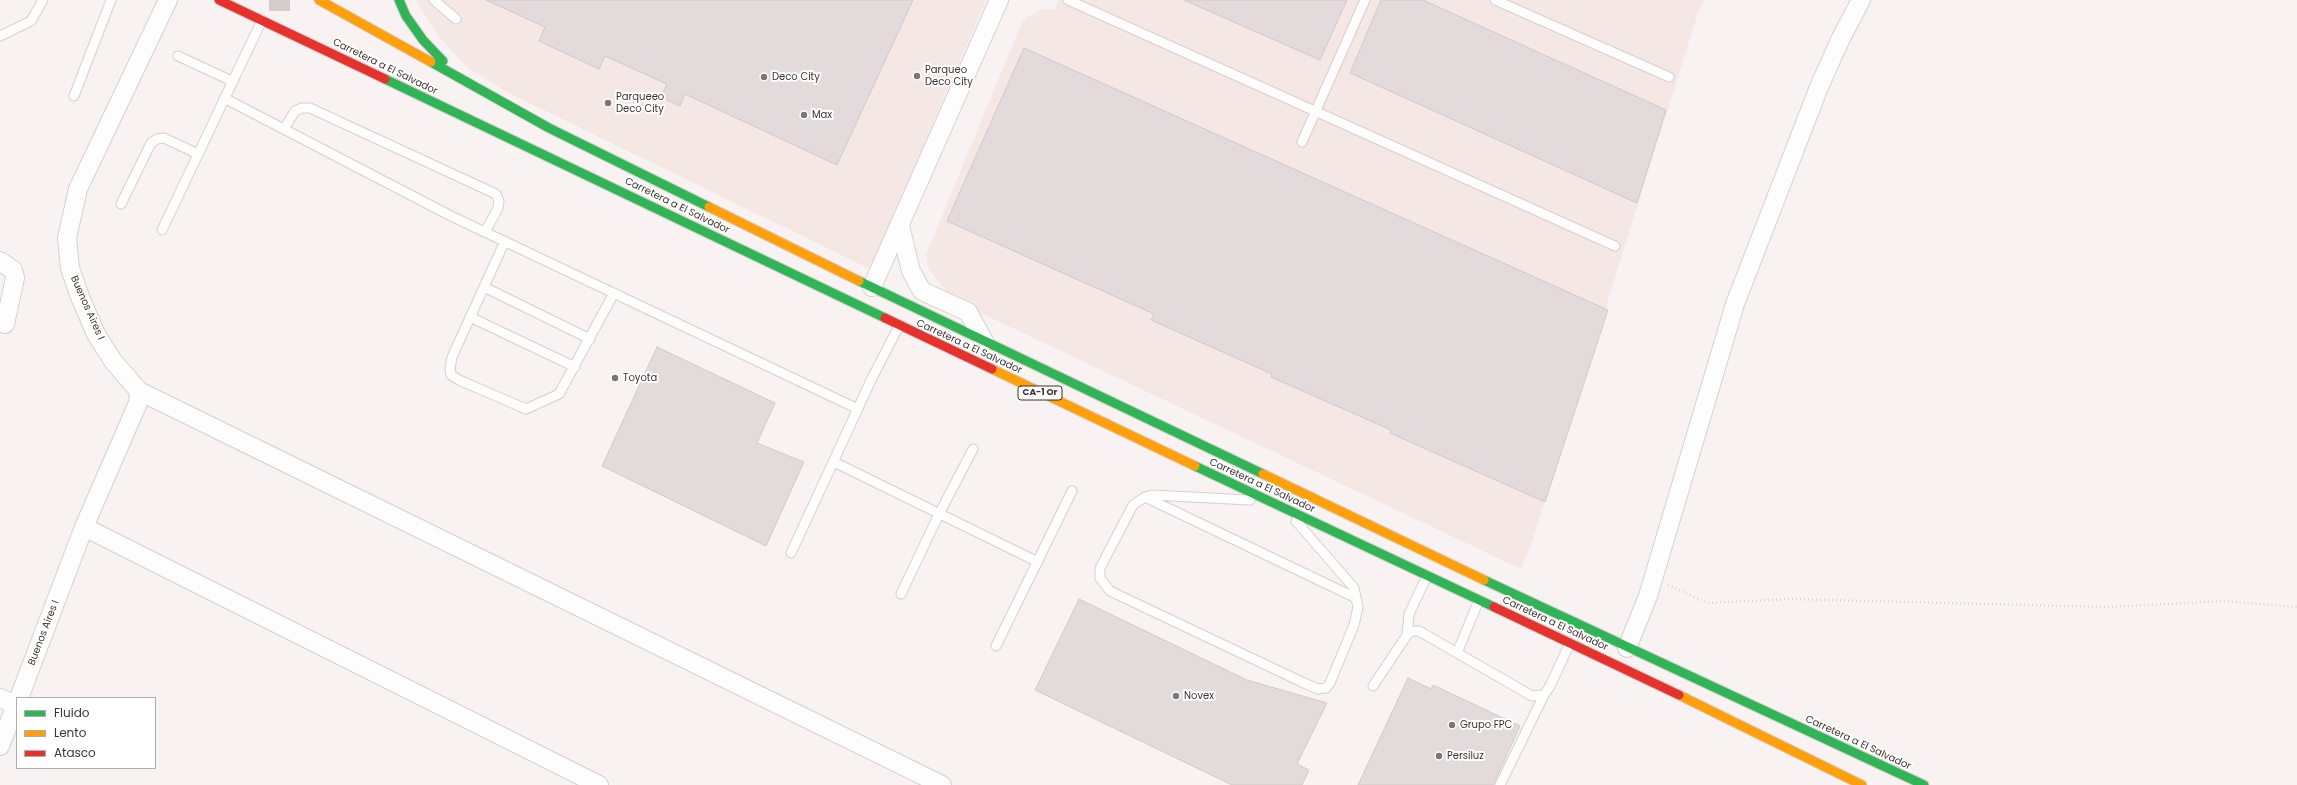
<!DOCTYPE html>
<style>
body{margin:0}
#map{position:relative;width:2297px;height:785px;overflow:hidden;background:#f8f3f2;font-family:Poppins,sans-serif}
canvas{display:block}
.legend{position:absolute;left:16px;top:697px;width:140px;height:72px;box-sizing:border-box;background:#fff;border:1px solid #b1adac;margin:0;padding:5px 7px;list-style:none;font-size:12px;color:#3d3330}
.legend li{display:flex;align-items:center;gap:8px;height:20px}
.legend b{width:20px;border:1px solid #b1adac}
</style>
<div id="map">
<canvas width="2297" height="785"></canvas>
<ul class="legend">
<li><b style="height:5px;background:#30b455"></b>Fluido</li>
<li><b style="height:5px;background:#ff9f0a"></b>Lento</li>
<li><b style="height:5px;background:#e5322d"></b>Atasco</li>
</ul>
</div>
<script>
const g = document.querySelector('canvas').getContext('2d');
g.lineJoin = 'round';
function fillPath(path, color) { g.fillStyle = color; g.fill(path, 'evenodd'); }
const shape = rows => new Path2D(rows.map(r => 'M' + r).join(''));
function stroke(path, color, width, dash) { g.strokeStyle = color; g.lineWidth = width; g.lineCap = dash ? 'butt' : 'round'; g.setLineDash(dash || []); g.stroke(path); }
function write(font, color, halo, rows, align = 'center') {
  g.font = font + ' Poppins,sans-serif'; g.lineWidth = 4; g.setLineDash([]); g.textBaseline = 'middle'; g.strokeStyle = halo; g.fillStyle = color; for (const [text, x, y, turn = 0] of rows) {
    g.save(); g.translate(x, y); g.rotate((+turn || 0) * Math.PI / 180); g.textAlign = isNaN(turn) ? turn : align; if (halo) g.strokeText(text, 0, 0); g.fillText(text, 0, 0); g.restore();
  }
}
const built = shape([
 [416,0,986,0,870,269,507,92,467,67,439,37],
 [1059,0,1705,0,1698,13,1532,542,1521,569,947,297,947,291,929,270,926,255,1022,22,1027,17,1043,9,1054,10]
]);
const building = shape([
 [486,0,913,0,837,165,685,94,680,106,661,97,667,84,605,56,599,69,539,41,545,27,486,0],
 [1184,0,1347,0,1320,60,1184,0],
 [1381,0,1423,0,1666,110,1637,203,1350,73,1381,0],
 [1024,48,1608,310,1545,502,1390,433,1391,430,1271,377,1272,374,1151,320,1154,314,947,221,1024,48],
 [657,347,775,403,757,443,804,462,766,546,602,466,657,347],
 [1079,599,1247,680,1327,703,1297,764,1309,770,1302,785,1232,785,1035,690,1079,599],
 [1408,678,1431,689,1433,685,1520,726,1493,785,1358,785,1408,678]
]);
const highwayTunnel = shape([
 [269,0,290,0]
]);
const path = shape([
 [1668,585,1708,603,1790,599,2107,607,2225,601,2297,607]
]);
const lane = shape([
 [434,0,456,19],
 [1068,0,1615,246],
 [1495,0,1669,77],
 [0,36,31,21,43,0],
 [178,56,232,81],
 [74,96,111,0],
 [224,98,451,216,858,409],
 [284,129,295,111,302,108,310,108,496,194,499,201,498,208,485,232],
 [1302,142,1365,0],
 [121,204,151,143,157,139,164,138,198,154],
 [162,230,262,20],
 [505,241,452,357,450,368,451,375,459,380,526,409,559,394,614,293],
 [484,287,590,339],
 [470,317,575,367],
 [834,462,1038,562],
 [1145,497,1356,598],
 [1250,500,1152,495,1145,497,1133,505,1100,568,1100,578,1110,591,1304,683,1318,689,1326,688,1330,683,1354,625,1358,607,1354,588,1296,521],
 [791,553,872,378,899,326],
 [901,594,939,514,973,449],
 [1407,635,1409,614,1427,576],
 [996,646,1072,491],
 [1457,653,1479,600],
 [1373,686,1407,635,1412,631,1419,631,1532,696,1544,695,1550,686,1570,643],
 [1500,785,1544,695]
]);
const street = shape([
 [900,226,911,271,922,291,968,312,984,341],
 [0,261,13,270,15,278,5,324],
 [872,287,999,0],
 [139,391,942,785],
 [84,527,599,785],
 [1627,648,1648,596,1735,304,1819,87,1840,40,1861,0],
 [0,698,17,706],
 [19,698,84,527,138,403,139,391,113,361,96,334,80,297,70,268,67,238,78,189,168,0],
 [0,746,17,703]
]);
const fast = shape([
 [399,0,406,16,423,40,443,61],
 [431,62,549,128,709,207],
 [385,79,885,318],
 [859,281,1263,474],
 [1195,466,1494,607],
 [1484,580,1924,785]
]);
const slow = shape([
 [319,0,431,62],
 [709,207,859,281],
 [992,369,1195,466],
 [1263,474,1484,580],
 [1679,695,1862,785]
]);
const jam = shape([
 [219,0,385,79],
 [885,318,992,369],
 [1494,607,1679,695]
]);
const markers = [
 [917,76,4,"#7e7674"],
 [764,77,4,"#7e7674"],
 [608,103,4,"#7e7674"],
 [804,115,4,"#7e7674"],
 [615,378,4,"#7e7674"],
 [1176,696,4,"#7e7674"],
 [1452,725,4,"#7e7674"],
 [1439,756,4,"#7e7674"]
];
const shields = [
 [1040,393,44]
];
const shieldNames = [
 ["CA-1 Or",1040,393]
];
const streetNames = [
 ["Carretera a El Salvador",385,67,26],
 ["Carretera a El Salvador",677,206,26],
 ["Buenos Aires I",87,308,66],
 ["Carretera a El Salvador",969,347,25],
 ["Carretera a El Salvador",1262,486,25],
 ["Carretera a El Salvador",1555,624,25],
 ["Buenos Aires I",44,633,-69],
 ["Carretera a El Salvador",1858,743,25]
];
const poiNames = [
 ["Parqueo",925,70],
 ["Deco City",925,82],
 ["Deco City",772,77],
 ["Parqueeo",616,97],
 ["Deco City",616,109],
 ["Max",812,115],
 ["Toyota",623,378],
 ["Novex",1184,696],
 ["Grupo FPC",1460,725],
 ["Persiluz",1447,756]
];
fillPath(built, '#f5e7e3');
fillPath(building, '#e3dbdb');
stroke(building, '#d1c9ca', 1);
stroke(highwayTunnel, '#d3cdcb', 22, [22, 11]);
stroke(lane, '#d6cfcc', 11);
stroke(street, '#d6cfcc', 20);
stroke(fast, '#d6cfcc', 11);
stroke(slow, '#d6cfcc', 11);
stroke(jam, '#d6cfcc', 11);
stroke(path, '#d5d4d3', 2.5, [1, 3]);
stroke(lane, '#fefdfd', 9);
stroke(street, '#fefdfd', 18);
stroke(fast, '#30b455', 9);
stroke(slow, '#ff9f0a', 9);
stroke(jam, '#e5322d', 9);
for (const [x, y, r, color] of markers) { const dot = new Path2D(); dot.arc(x, y, r, 0, 2 * Math.PI); g.fillStyle = color; g.fill(dot); stroke(dot, '#fff', 1.5); }
for (const [x, y, w] of shields) { const box = new Path2D(); box.roundRect(x - w / 2, y - 7, w, 14, 3); g.fillStyle = '#fff'; g.fill(box); stroke(box, '#3d3330', 1); }
write('bold 9px', '#3d3330', null, shieldNames);
write('10px', '#3d3330', '#fff', streetNames);
write('10px', '#3d3330', '#fff', poiNames, 'left');
</script>
